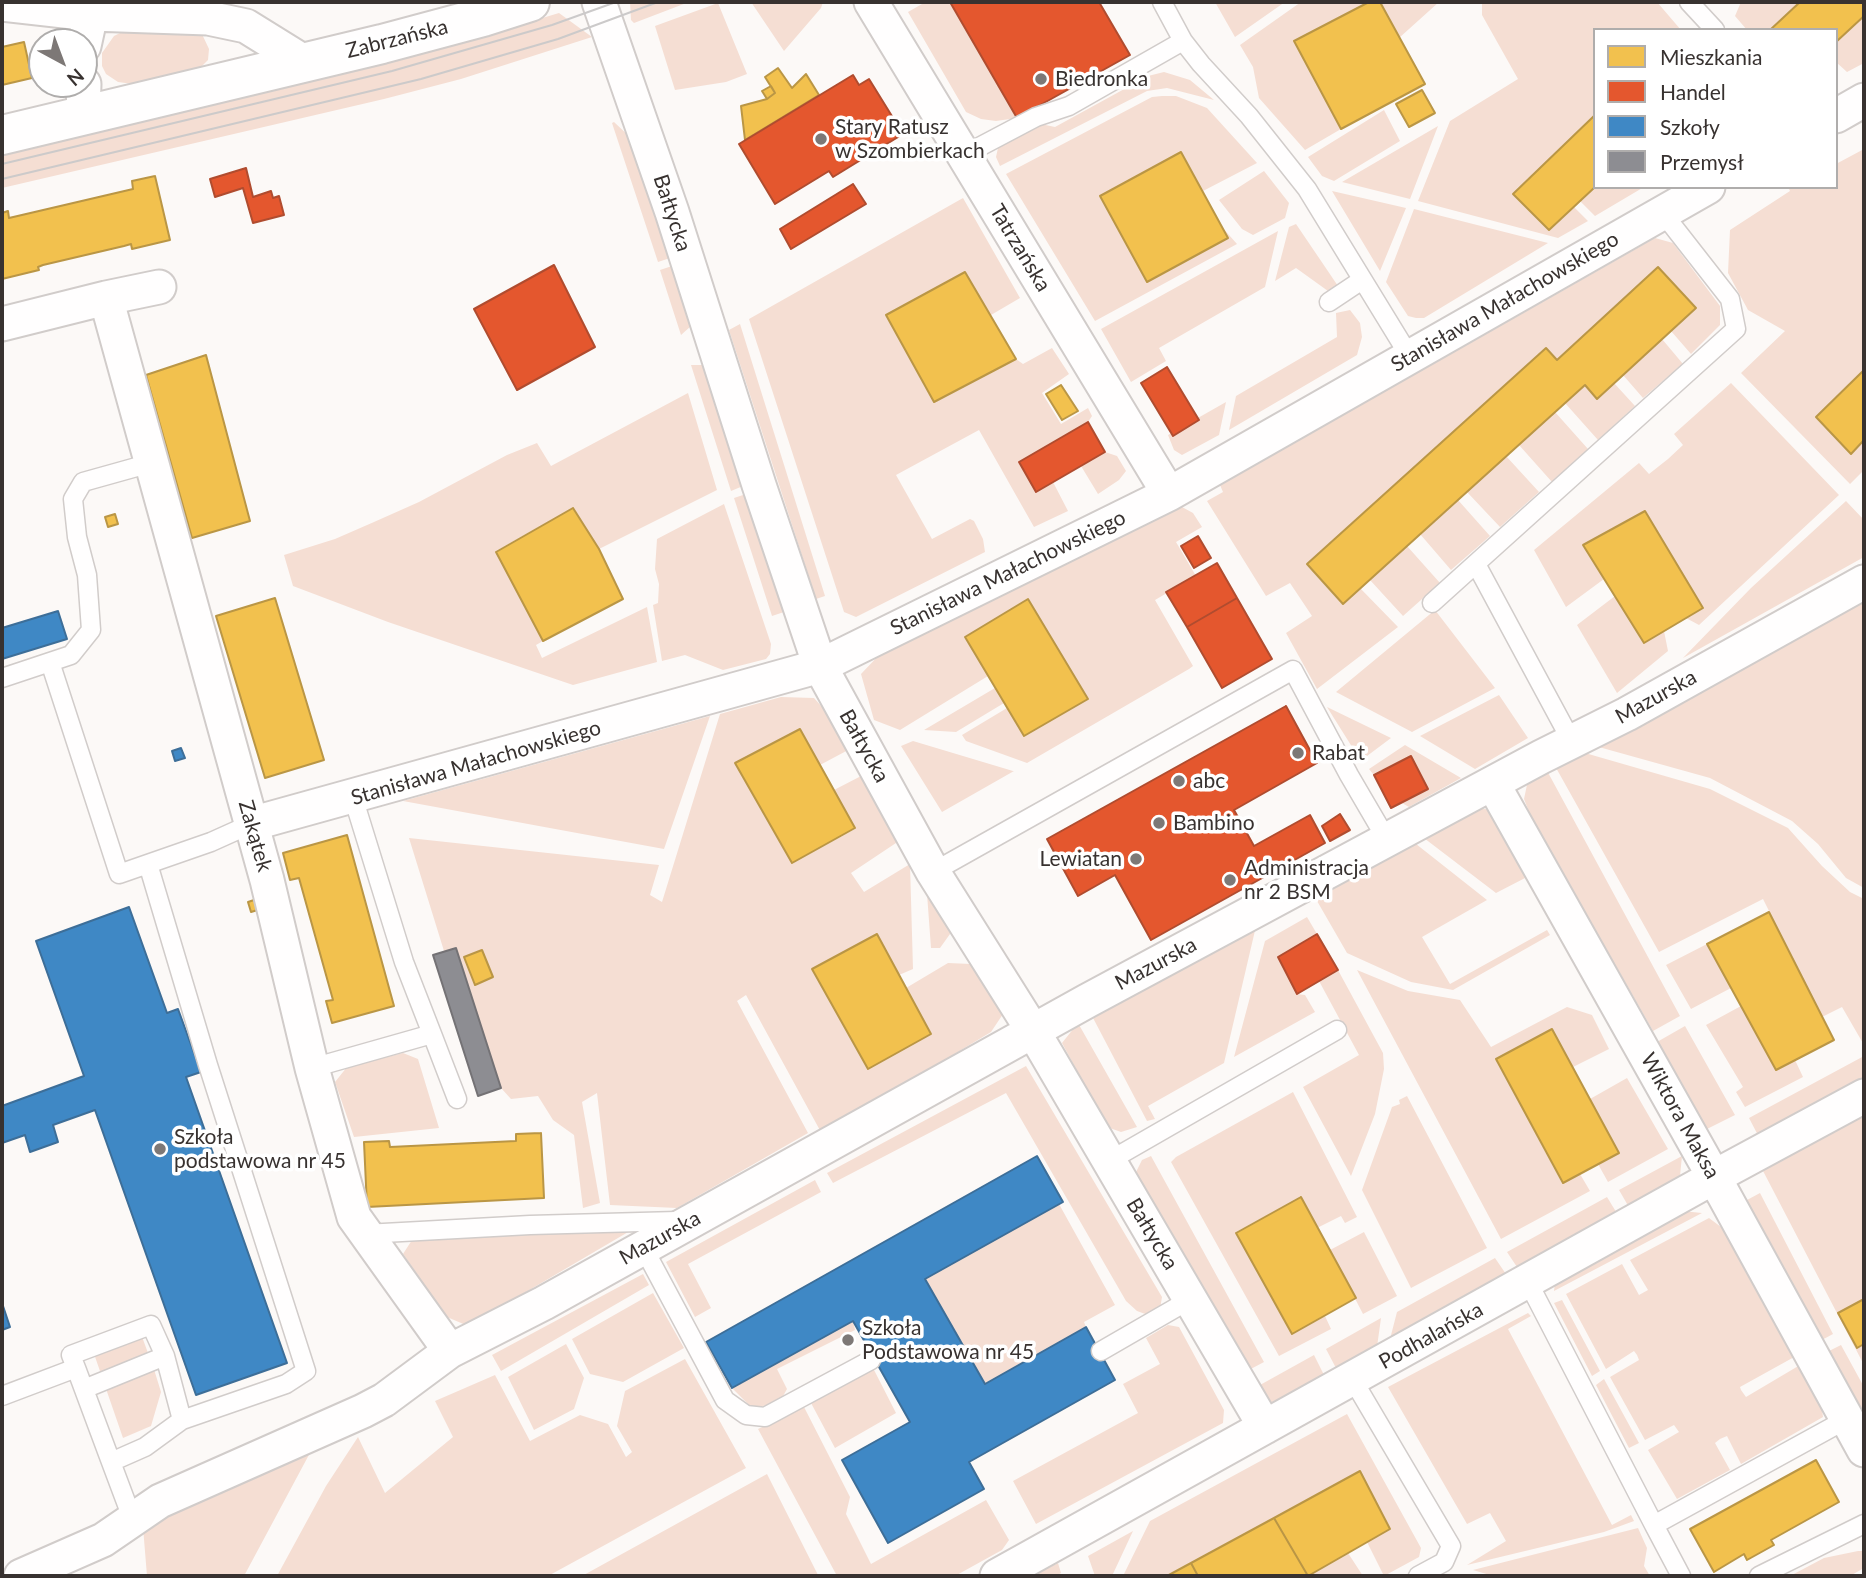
<!DOCTYPE html>
<meta charset="utf-8">
<style>
body{margin:0}
#map{position:relative;width:1866px;height:1578px;overflow:hidden;background:#fcf9f7;font-family:Lato,sans-serif}
canvas{display:block}
.frame{position:absolute;inset:0;border:4px solid #383230;pointer-events:none}
.legend{position:absolute;left:1593px;top:28px;width:245px;height:161px;box-sizing:border-box;background:#fff;border:2px solid #afadac;margin:0;padding:9px 12px;list-style:none;font-size:21px;color:#383230}
.legend li{display:flex;align-items:center;gap:14px;height:35px}
.legend b{width:35px;border:2px solid #afadac}
.north{position:absolute;left:28px;top:28px;width:70px;height:70px;box-sizing:border-box;background:#fff;border:2px solid #afadac;border-radius:50%;rotate:139deg;font-size:19px;font-weight:700;line-height:28px;text-align:center;color:#383230}
.north::after{content:'';display:block;margin:auto;width:24px;height:32px;background:#7d7876;clip-path:polygon(50% 0,100% 100%,50% 72%,0 100%)}
</style>
<div id="map">
<canvas width="1866" height="1578"></canvas>
<div class="frame"></div>
<ul class="legend">
<li><b style="height:19px;background:#f2c14e"></b>Mieszkania</li>
<li><b style="height:19px;background:#e4572e"></b>Handel</li>
<li><b style="height:19px;background:#3f88c5"></b>Szkoły</li>
<li><b style="height:19px;background:#8d8d92"></b>Przemysł</li>
</ul>
<div class="north">N</div>
</div>
<script>
const g = document.querySelector('canvas').getContext('2d');
g.lineJoin = 'round';
function fillPath(path, color) { g.fillStyle = color; g.fill(path, 'evenodd'); }
const shape = rows => new Path2D(rows.map(r => 'M' + r).join(''));
function stroke(path, color, width, dash) { g.strokeStyle = color; g.lineWidth = width; g.lineCap = dash ? 'butt' : 'round'; g.setLineDash(dash || []); g.stroke(path); }
function write(font, color, halo, rows, align = 'center') {
  g.font = font + ' Lato,sans-serif'; g.lineWidth = 7; g.setLineDash([]); g.textBaseline = 'middle'; g.strokeStyle = halo; g.fillStyle = color; for (const [text, x, y, turn = 0] of rows) {
    g.save(); g.translate(x, y); g.rotate((+turn || 0) * Math.PI / 180); g.textAlign = isNaN(turn) ? turn : align; if (halo) g.strokeText(text, 0, 0); g.fillText(text, 0, 0); g.restore();
  }
}
const green = shape([
 [630,2,689,2,634,23,631,20],
 [751,2,823,2,821,8,784,51],
 [922,2,950,2,1017,118,996,121,981,119,966,112,908,12,922,4],
 [1215,2,1285,2,1235,37],
 [1301,2,1369,2,1294,41,1341,129,1305,150,1259,98,1253,67,1240,45],
 [1380,2,1439,2,1399,38],
 [1482,2,1657,2,1681,30,1595,30,1595,115,1513,194,1549,230,1574,207,1588,221,1558,238,1418,201,1450,121,1518,79,1482,15],
 [1741,2,1800,2,1770,30,1747,30,1735,16],
 [718,3,747,74,726,82,675,90,655,26],
 [559,13,592,37,461,79,384,99,2,188,2,155,469,40],
 [1864,16,1864,63,1847,72,1836,62,1836,42],
 [130,28,201,32,209,49,208,60,200,68,133,84,118,82,106,74,102,66,102,53,114,36],
 [1164,72,1190,80,1214,100,1167,88,1147,91,1000,166,996,157,998,148,1004,142,1036,123,1055,127,1148,76],
 [1162,96,1176,96,1207,108,1257,163,1203,191,1181,152,1100,196,1147,281,1206,209,1237,244,1095,321,1006,174,1152,97],
 [1384,110,1400,141,1334,181,1322,176,1308,157],
 [614,122,631,138,670,258,658,262,612,123],
 [1438,126,1410,199,1342,182],
 [1864,149,1864,370,1816,417,1850,453,1864,440,1864,470,1850,484,1741,373,1785,331,1748,310,1728,273,1730,230,1790,191,1788,187,1836,187,1836,164],
 [1264,171,1289,203,1285,218,1253,235,1242,229,1219,200],
 [1595,187,1644,187,1595,216,1580,201],
 [1332,191,1406,208,1380,271],
 [963,198,1020,298,991,315,964,272,886,315,934,402,1016,359,1023,364,1052,348,1069,374,1042,393,1061,424,1088,408,1092,416,1088,422,1019,463,1036,492,1053,482,1068,511,1034,527,979,430,896,475,932,539,970,519,974,521,983,539,985,552,856,617,844,612,749,319],
 [1414,209,1548,243,1424,318,1416,318,1408,316,1386,282],
 [1296,224,1338,286,1328,291,1296,268,1275,281,1289,227],
 [1278,231,1265,287,1159,348,1166,361,1131,382,1101,329],
 [1655,238,1673,243,1720,306,1720,325,1691,354,1671,331,1696,308,1658,267,1557,360,1546,348,1307,564,1342,604,1360,588,1398,627,1317,689,1286,633,1312,616,1290,583,1266,596,1207,501,1223,492,1220,485],
 [672,266,691,326,681,335,660,270],
 [1350,310,1360,323,1362,337,1357,355,1229,430,1236,396,1337,337,1336,313],
 [740,324,825,596,816,599,729,330],
 [1662,339,1683,364,1643,398,1623,375],
 [691,365,704,365,743,486,731,491],
 [1614,383,1635,406,1598,440,1565,403,1585,385,1597,398],
 [1731,383,1839,495,1699,625,1686,618,1703,608,1645,511,1583,545,1604,579,1566,607,1534,550,1639,463,1649,474,1668,459,1683,445,1674,434],
 [688,393,717,490,599,549,573,508,496,551,543,641,536,645,542,658,647,607,657,662,573,685,388,622,293,586,284,555,335,539,374,522,419,502,507,455,537,443,551,466],
 [1226,402,1219,435,1182,455,1174,450,1168,435],
 [1555,412,1588,449,1552,482,1519,445],
 [1105,452,1117,456,1126,471,1119,480,1098,494,1081,466],
 [1506,456,1539,492,1500,527,1467,492],
 [746,494,784,612,772,616,734,498],
 [1458,500,1490,536,1451,570,1420,534],
 [1846,501,1864,520,1864,557,1683,658,1751,588],
 [724,504,771,644,770,654,766,659,723,670,685,655,662,661,653,605,658,603,659,584,655,569,657,539],
 [1182,507,1193,513,1202,527,1176,542,1196,576,1155,600,1193,666,1189,669,1027,763,966,741,962,735,1007,708,1024,736,1087,699,1028,599,966,637,988,676,900,730,874,720,861,674,882,652],
 [1407,546,1440,583,1403,616,1370,580],
 [1864,593,1864,888,1846,878,1818,844,1792,821,1710,778,1588,744],
 [1615,596,1644,642,1664,631,1668,651,1617,693,1577,625],
 [1435,610,1495,688,1412,732,1336,692],
 [995,688,1004,703,956,732,924,730],
 [1499,695,1528,738,1475,769,1420,736],
 [781,697,814,698,832,718,850,749,820,765,800,729,735,763,792,863,855,829,834,790,863,775,899,841,851,873,864,892,910,864,913,969,899,975,877,934,813,969,868,1069,931,1034,906,988,948,963,971,964,1003,1014,991,1032,822,1134,746,995,737,1001,808,1133,677,1208,610,1205,597,1093,582,1102,600,1203,583,1208,574,1135,553,1120,538,1096,511,1099,501,1088,456,948,444,951,409,838,659,865,650,895,662,902,720,714],
 [1327,707,1391,738,1363,759,1359,758],
 [710,716,664,849,403,801],
 [913,741,1013,771,1014,771,942,812,901,746],
 [1405,745,1461,778,1409,807,1402,803,1428,789,1411,756,1373,774,1369,769],
 [1578,751,1710,789,1788,828,1822,866,1850,892,1864,899,1864,1045,1842,1007,1822,1017,1763,899,1659,952,1555,766],
 [1545,767,1680,1016,1653,1031,1531,817,1524,799,1528,780],
 [1470,808,1486,809,1496,819,1527,877,1496,893,1420,835],
 [1411,840,1487,900,1422,937,1450,984,1547,930,1550,935,1453,990,1411,982,1347,953,1313,894],
 [926,880,955,927,940,948,931,948],
 [1307,917,1317,934,1278,957,1297,994,1305,995,1315,1012,1234,1057,1265,941],
 [1257,922,1224,1063,1148,1106,1155,1119,1147,1121,1092,1016],
 [1707,944,1731,988,1691,1009,1666,965],
 [1338,970,1383,1053,1384,1069,1375,1114,1351,1176,1303,1087,1359,1055,1319,981],
 [1357,970,1408,991,1460,1000,1491,1047,1567,1007,1592,1015,1609,1049,1573,1067,1552,1029,1496,1059,1562,1183,1580,1174,1590,1191,1501,1239],
 [1741,1006,1777,1069,1795,1060,1803,1077,1745,1107,1736,1092,1743,1087,1706,1025],
 [1078,1023,1137,1127,1121,1132,1107,1127,1062,1043],
 [1685,1026,1735,1115,1705,1130,1657,1042],
 [403,1053,418,1059,439,1128,354,1137,335,1082,347,1067],
 [1864,1056,1864,1085,1761,1141,1749,1118],
 [1026,1066,1162,1297,1160,1309,1148,1315,1137,1311,1126,1301,1006,1093,833,1183,827,1173],
 [1627,1078,1668,1149,1608,1182,1598,1164,1619,1153,1590,1099],
 [1293,1092,1357,1217,1345,1223,1341,1216,1317,1228,1301,1197,1236,1232,1292,1334,1325,1316,1331,1329,1279,1356,1171,1162,1176,1157],
 [1407,1096,1487,1248,1411,1288,1362,1190,1392,1107,1400,1104,1399,1100],
 [1864,1114,1864,1365,1762,1169],
 [1151,1156,1264,1362,1247,1371,1135,1174,1142,1160],
 [1682,1156,1680,1176,1670,1187,1630,1209,1619,1190],
 [815,1180,821,1192,688,1264,711,1308,695,1317,666,1262],
 [1760,1193,1833,1334,1820,1341,1747,1200],
 [1607,1197,1618,1215,1519,1270,1507,1252],
 [1059,1204,1115,1305,1084,1322,1086,1327,985,1384,925,1279],
 [1682,1211,1702,1213,1554,1291,1555,1282],
 [1709,1218,1721,1227,1796,1356,1740,1387,1741,1390,1746,1397,1800,1365,1822,1409,1823,1417,1741,1464,1727,1436,1720,1439,1715,1443,1730,1470,1677,1499,1648,1450,1679,1432,1674,1425,1645,1440,1610,1377,1639,1360,1637,1355,1634,1351,1606,1369,1566,1294,1622,1264,1639,1295,1648,1290,1630,1260],
 [635,1228,468,1326,447,1317,403,1254,412,1240],
 [1364,1232,1397,1296,1363,1314,1330,1250],
 [1495,1258,1508,1277,1390,1339,1397,1312],
 [643,1274,649,1285,501,1371,492,1355],
 [653,1293,684,1348,623,1382,590,1374,572,1339],
 [1562,1300,1600,1371,1592,1376,1554,1303],
 [1528,1313,1531,1316,1508,1329,1612,1525,1631,1515,1634,1521,1604,1532,1467,1565,1506,1541,1490,1513,1467,1524,1388,1387],
 [1381,1318,1377,1347,1337,1370,1326,1349],
 [853,1321,855,1330,777,1369,787,1389,782,1398,773,1405,751,1407,732,1388],
 [1168,1325,1179,1327,1224,1410,1223,1423,1036,1524,1013,1481,1138,1413,1123,1384,1160,1364,1146,1338],
 [141,1334,148,1353,101,1374,93,1351],
 [566,1344,584,1378,574,1409,534,1430,508,1377],
 [1841,1345,1864,1387,1864,1410,1861,1411,1827,1352],
 [1314,1355,1324,1375,1272,1406,1260,1385],
 [685,1359,746,1468,548,1576,277,1576,326,1486,358,1437,385,1493,453,1437,435,1401,495,1375,530,1441,580,1415,608,1424,626,1457,632,1452,617,1426,625,1391],
 [153,1366,161,1392,151,1426,123,1438,104,1383],
 [873,1368,896,1413,835,1448,811,1403],
 [1604,1379,1639,1443,1629,1448,1596,1385],
 [804,1407,850,1497,846,1514,871,1564,986,1500,1009,1540,1002,1550,955,1576,837,1576,758,1429],
 [1347,1414,1421,1548,1419,1557,1384,1576,1367,1542,1390,1529,1360,1472,1167,1576,1123,1576,1150,1521],
 [311,1451,244,1576,147,1576,143,1527],
 [767,1474,818,1575,582,1576],
 [1638,1528,1647,1548,1644,1566,1650,1576,1493,1576,1473,1570],
 [1133,1531,1112,1576,1095,1576,1088,1556],
 [1858,1551,1864,1551,1864,1568,1850,1576,1790,1576,1824,1558],
 [1348,1553,1363,1576,1306,1576],
 [1058,1563,1061,1573,1056,1576,1033,1576]
]);
const homes = shape([
 [1369,2,1380,2,1425,84,1341,129,1294,41,1369,2],
 [1800,2,1864,2,1864,16,1836,42,1836,30,1770,30,1800,2],
 [24,42,32,78,2,85,2,47,24,42],
 [778,68,792,88,806,74,819,95,745,140,741,106,767,99,775,93,765,77,778,68],
 [771,86,775,93,767,99,762,91,771,86],
 [1422,90,1435,113,1409,127,1396,104,1422,90],
 [1595,115,1595,187,1549,230,1513,194,1595,115],
 [1181,152,1228,238,1147,282,1100,196,1181,152],
 [155,176,170,240,132,249,131,244,124,246,43,265,38,267,39,270,2,279,2,213,8,211,9,218,133,189,132,181,155,176],
 [1658,267,1696,308,1597,399,1585,385,1343,604,1307,564,1546,348,1557,360,1658,267],
 [965,272,1016,359,934,402,886,315,965,272],
 [206,355,250,521,192,538,146,375,206,355],
 [1864,370,1864,440,1851,454,1816,417,1864,370],
 [1061,385,1078,411,1062,420,1046,394,1061,385],
 [573,508,599,549,623,599,543,641,496,552,573,508],
 [1645,511,1703,608,1644,643,1583,545,1645,511],
 [115,514,118,524,108,527,105,517,115,514],
 [275,598,324,760,265,778,216,616,275,598],
 [1028,599,1088,699,1024,736,965,637,1028,599],
 [800,729,855,828,792,863,735,763,800,729],
 [347,835,394,1006,332,1023,326,1001,333,1000,299,878,290,880,283,853,347,835],
 [257,899,261,909,251,912,248,902,257,899],
 [1769,912,1834,1040,1776,1070,1707,944,1769,912],
 [877,934,931,1034,868,1069,812,969,877,934],
 [482,950,493,977,475,985,464,957,482,950],
 [1552,1029,1619,1153,1563,1183,1496,1059,1552,1029],
 [541,1133,544,1198,367,1207,364,1142,389,1141,390,1147,516,1141,516,1134,541,1133],
 [1301,1197,1356,1298,1292,1334,1236,1233,1301,1197],
 [1864,1299,1864,1344,1857,1348,1838,1313,1864,1299],
 [1816,1460,1839,1502,1771,1540,1774,1545,1747,1560,1744,1554,1714,1572,1690,1529,1816,1460],
 [1360,1471,1390,1529,1308,1576,1274,1518,1360,1471],
 [1274,1518,1308,1576,1198,1576,1191,1563,1274,1518],
 [1191,1563,1198,1576,1167,1576,1191,1563]
]);
const shops = shape([
 [950,2,1099,2,1130,55,1017,118,950,2],
 [853,75,859,85,869,79,903,134,833,177,829,171,775,204,739,144,853,75],
 [246,168,253,197,271,191,273,198,279,196,284,215,253,223,243,188,215,197,210,179,246,168],
 [853,184,866,204,791,249,780,229,853,184],
 [554,265,595,347,517,390,474,309,554,265],
 [1167,367,1199,420,1173,436,1141,383,1167,367],
 [1088,422,1105,452,1036,492,1019,462,1088,422],
 [1198,536,1211,558,1194,568,1181,546,1198,536],
 [1217,563,1237,598,1187,627,1166,592,1217,563],
 [1237,598,1272,659,1222,688,1187,627,1237,598],
 [1286,706,1317,763,1234,810,1254,846,1310,815,1325,843,1151,940,1115,875,1078,896,1047,839,1286,706],
 [1411,756,1428,789,1391,808,1374,775,1411,756],
 [1340,814,1350,830,1330,841,1322,826,1340,814],
 [1317,934,1338,970,1297,994,1278,957,1317,934]
]);
const schools = shape([
 [58,611,67,639,2,659,2,628,58,611],
 [181,748,185,758,175,761,172,751,181,748],
 [129,907,167,1013,178,1009,201,1072,186,1077,287,1363,196,1395,95,1110,53,1125,58,1142,30,1152,25,1135,2,1143,2,1106,84,1076,36,941,129,907],
 [1037,1156,1063,1202,925,1279,985,1384,1086,1327,1115,1380,969,1462,984,1489,888,1543,842,1460,910,1422,853,1321,732,1388,706,1342,1037,1156],
 [2,1303,10,1327,2,1330,2,1303]
]);
const industry = shape([
 [456,948,501,1088,478,1096,433,955,456,948]
]);
const service = shape([
 [1162,2,1183,41],
 [1689,2,1715,30],
 [964,155,1036,117,1069,106,1183,41,1201,64,1249,116,1307,189,1410,357],
 [1329,302,1362,280],
 [1476,564,1572,742],
 [1432,603,1736,329,1730,299,1662,212],
 [50,662,119,874,211,842,251,824],
 [2,678,71,655,91,630,87,575,77,537,73,499,83,482,151,463],
 [148,864,208,1065,306,1371,286,1384,182,1420],
 [933,872,1293,670,1349,775,1387,840],
 [432,1034,457,1099],
 [312,1068,432,1034,404,962,353,797],
 [1109,1161,1337,1030],
 [365,1234,530,1225,677,1221],
 [643,1247,725,1400,746,1415,765,1417,871,1360],
 [1528,1282,1654,1525],
 [1101,1351,1191,1299],
 [76,1368,71,1355,151,1325,165,1356],
 [1353,1380,1451,1546,1444,1562,1418,1576],
 [84,1389,165,1356,182,1420,145,1447,111,1462,132,1518],
 [2,1396,76,1368,111,1462],
 [1681,1576,1654,1525,1847,1419],
 [1759,1576,1864,1524]
]);
const minor = shape([
 [599,2,672,212,759,485,820,666,933,872,1033,1031,1265,1427],
 [871,2,1169,494],
 [2,4,91,14,208,18,246,26,304,62],
 [84,46,91,14],
 [83,115,84,84],
 [1836,116,1864,100],
 [106,298,159,287],
 [2,324,106,298,267,880,312,1068,354,1217,450,1351],
 [1493,784,1714,1177,1864,1450],
 [251,824,820,666,1169,494,1708,187],
 [21,1576,103,1540,160,1501,363,1411,384,1400,450,1351,544,1303,1087,1001,1541,757,1627,714,1864,582],
 [997,1576,1714,1177,1864,1096]
]);
const tertiary = shape([
 [2,135,382,44,483,17,530,2]
]);
const tram = shape([
 [2,164,392,71,552,25,616,2],
 [2,179,421,79,558,39,658,2]
]);
const markers = [
 [1041,79,7,"#7d7876"],
 [821,139,7,"#7d7876"],
 [1298,753,7,"#7d7876"],
 [1179,781,7,"#7d7876"],
 [1159,823,7,"#7d7876"],
 [1136,859,7,"#7d7876"],
 [1230,880,7,"#7d7876"],
 [160,1149,7,"#7d7876"],
 [848,1340,7,"#7d7876"]
];
const streetNames = [
 ["Zabrzańska",397,39,-14],
 ["Bałtycka",672,213,72],
 ["Tatrzańska",1020,248,59],
 ["Stanisława Małachowskiego",1505,302,-30],
 ["Stanisława Małachowskiego",1008,573,-26],
 ["Mazurska",1656,697,-29],
 ["Bałtycka",864,746,61],
 ["Stanisława Małachowskiego",476,763,-16],
 ["Zakątek",255,836,74],
 ["Mazurska",1156,964,-28],
 ["Wiktora Maksa",1680,1116,61],
 ["Bałtycka",1152,1234,59],
 ["Mazurska",660,1238,-29],
 ["Podhalańska",1431,1336,-29]
];
const poiNames = [
 ["Biedronka",1055,79],
 ["Stary Ratusz",835,127],
 ["w Szombierkach",835,151],
 ["Rabat",1312,753],
 ["abc",1193,781],
 ["Bambino",1173,823],
 ["Lewiatan",1122,859,"right"],
 ["Administracja",1244,868],
 ["nr 2 BSM",1244,892],
 ["Szkoła",174,1137],
 ["podstawowa nr 45",174,1161],
 ["Szkoła",862,1328],
 ["Podstawowa nr 45",862,1352]
];
fillPath(green, '#f5ded3');
fillPath(homes, '#f2c14e');
stroke(homes, '#ba9645', 2);
fillPath(shops, '#e4572e');
stroke(shops, '#b04c2f', 2);
fillPath(schools, '#3f88c5');
stroke(schools, '#3d6e98', 2);
fillPath(industry, '#8d8d92');
stroke(industry, '#747275', 2);
stroke(service, '#d1ccca', 21);
stroke(minor, '#d1ccca', 37);
stroke(tertiary, '#d1ccca', 42);
stroke(service, '#fffefe', 18);
stroke(minor, '#fffefe', 33);
stroke(tertiary, '#fffefe', 38);
stroke(tram, '#cccaca', 2);
for (const [x, y, r, color] of markers) { const dot = new Path2D(); dot.arc(x, y, r, 0, 2 * Math.PI); g.fillStyle = color; g.fill(dot); stroke(dot, '#fff', 2.5); }
write('21px', '#383230', '#fff', streetNames);
write('21px', '#383230', '#fff', poiNames, 'left');
</script>
